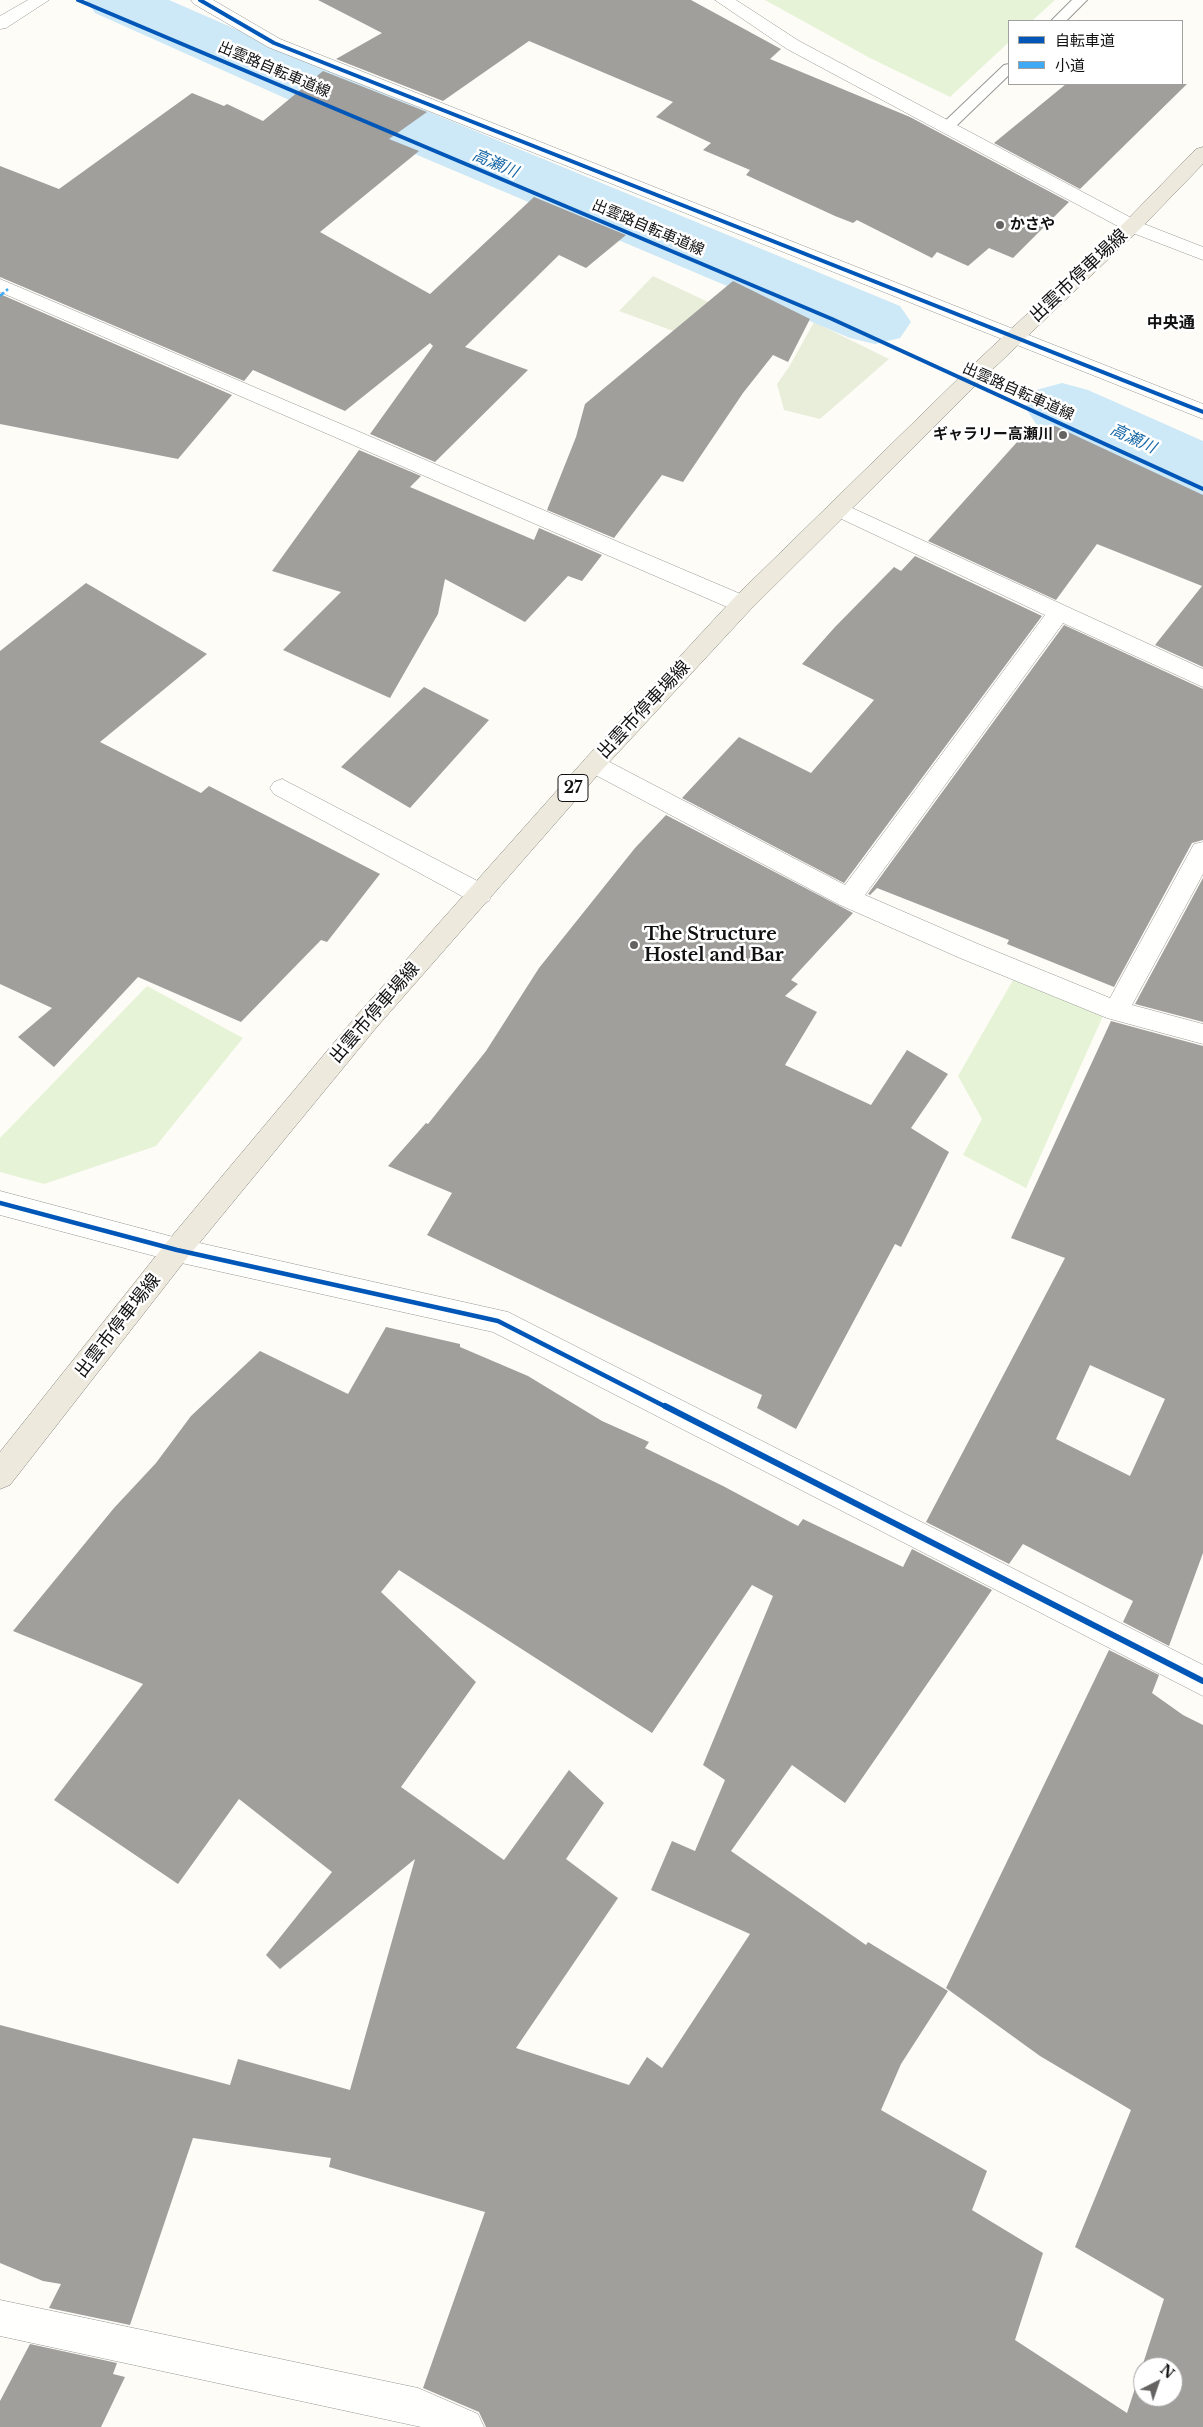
<!DOCTYPE html>
<meta charset="utf-8">
<style>
body{margin:0}
#map{position:relative;width:1203px;height:2427px;overflow:hidden;background:#fdfcf7;font-family:"Libre Baskerville","Noto Sans JP",serif}
canvas{display:block}
.legend{position:absolute;left:1008px;top:20px;width:175px;height:65px;box-sizing:border-box;background:#fff;border:1px solid #a0a0a0;margin:0;padding:6px 9px;list-style:none;font-size:15px;color:#111}
.legend li{display:flex;align-items:center;gap:10px;height:25px}
.legend b{width:25px;border:1px solid #a0a0a0}
.north{position:absolute;left:1133px;top:2357px;width:50px;height:50px;box-sizing:border-box;background:#fff;border:1px solid #a0a0a0;border-radius:50%;rotate:41deg;font-size:14px;font-weight:700;line-height:20px;text-align:center;color:#111}
.north::after{content:'';display:block;margin:auto;width:18px;height:22px;background:#646362;clip-path:polygon(50% 0,100% 100%,50% 72%,0 100%)}
</style>
<div id="map">
<canvas width="1203" height="2427"></canvas>
<ul class="legend">
<li><b style="height:6px;background:#0057b8"></b>自転車道</li>
<li><b style="height:6px;background:#3fa9f5"></b>小道</li>
</ul>
<div class="north">N</div>
</div>
<script>
const g = document.querySelector('canvas').getContext('2d');
g.lineJoin = 'round';
function fillPath(path, color) { g.fillStyle = color; g.fill(path, 'evenodd'); }
const shape = rows => new Path2D(rows.map(r => 'M' + r).join(''));
function stroke(path, color, width, dash) { g.strokeStyle = color; g.lineWidth = width; g.lineCap = dash ? 'butt' : 'round'; g.setLineDash(dash || []); g.stroke(path); }
function write(font, color, halo, rows, align = 'center') {
  g.font = font + ' "Libre Baskerville","Noto Sans JP",serif'; g.lineWidth = 5; g.setLineDash([]); g.textBaseline = 'middle'; g.strokeStyle = halo; g.fillStyle = color; for (const [text, x, y, turn = 0] of rows) {
    g.save(); g.translate(x, y); g.rotate((+turn || 0) * Math.PI / 180); g.textAlign = isNaN(turn) ? turn : align; if (halo) g.strokeText(text, 0, 0); g.fillText(text, 0, 0); g.restore();
  }
}
const green = shape([
 [765,0,1055,0,1032,21,1009,21,1009,42,950,97,868,57],
 [1013,980,1103,1016,1026,1188,963,1155,982,1119,958,1076],
 [147,986,243,1038,156,1146,44,1184,0,1172,0,1138]
]);
const cemetery = shape([
 [653,276,761,327,733,353,619,311],
 [814,322,889,359,820,419,784,410,777,384,789,367]
]);
const river = shape([
 [86,0,169,0,371,88,900,306,911,322,900,338,875,344,850,338,325,116,95,13,86,0],
 [1062,383,1088,390,1203,441,1203,496,1176,489,1036,424,1025,407,1036,390,1062,383]
]);
const building = shape([
 [318,0,691,0,781,49,770,59,910,117,1069,202,1013,258,989,248,968,266,937,252,932,258,857,220,853,223,835,216,746,175,750,170,703,150,711,143,656,117,673,102,529,41,443,101,336,59,382,33],
 [323,71,427,112,389,139,419,151,320,232,430,294,534,197,626,235,586,268,559,255,465,347,528,370,435,462,370,434,433,346,430,343,345,411,253,370,244,381,0,277,0,166,59,189,192,93,224,106,227,104,263,121],
 [1066,84,1187,84,1080,189,994,143],
 [733,281,810,319,788,362,773,355,743,393,683,482,662,475,614,538,547,510,576,437,585,404],
 [0,294,232,395,178,459,0,424],
 [1055,426,1203,495,1203,667,1155,645,1202,586,1097,544,1056,600,928,541,1027,431],
 [359,450,421,476,410,487,534,540,539,528,602,555,582,581,568,576,525,622,445,579,438,614,390,698,283,650,341,592,272,571],
 [915,556,1042,616,844,883,682,798,739,737,811,773,874,700,802,664,835,627,894,567,901,571],
 [86,583,207,654,100,742,201,793,209,786,380,874,327,942,321,940,241,1022,138,977,54,1067,18,1037,52,1008,0,984,0,651],
 [1064,625,1203,689,1203,840,1192,843,1114,987,1007,944,1009,940,877,888,870,895,868,894],
 [424,687,489,720,410,808,341,767],
 [666,815,853,913,791,980,798,984,785,996,817,1012,785,1065,871,1105,907,1050,948,1074,911,1128,949,1152,901,1247,895,1244,796,1429,757,1408,762,1395,427,1235,452,1193,388,1166,426,1123,428,1124,486,1051,539,968,635,848],
 [1203,878,1203,1022,1135,1004],
 [1111,1021,1203,1046,1203,1553,1169,1646,1123,1622,1133,1601,1023,1544,1009,1564,926,1522,1065,1258,1011,1238],
 [1090,1365,1165,1399,1130,1476,1056,1439],
 [386,1327,460,1344,460,1347,528,1376,602,1421,649,1442,645,1448,723,1486,798,1526,803,1519,903,1567,912,1549,992,1590,845,1803,792,1765,731,1851,866,1945,868,1942,948,1991,901,2064,881,2110,987,2171,972,2210,1043,2253,1015,2340,1127,2413,1164,2299,1075,2247,1131,2110,1040,2056,946,1988,1109,1650,1159,1675,1152,1693,1183,1715,1203,1725,1203,2427,486,2427,479,2412,423,2388,485,2212,329,2167,331,2158,193,2138,130,2325,49,2308,61,2284,43,2281,0,2263,0,2025,230,2085,238,2059,350,2090,415,1859,280,1969,266,1955,332,1872,239,1799,178,1884,54,1800,143,1684,13,1631,114,1508,156,1463,191,1416,260,1351,348,1394],
 [399,1570,652,1733,752,1585,773,1596,703,1765,725,1780,695,1851,672,1841,651,1890,750,1934,662,2068,647,2057,629,2085,516,2048,618,1898,566,1859,604,1803,569,1770,504,1860,401,1787,476,1682,381,1592],
 [1143,2367,1173,2367,1173,2397,1143,2397],
 [30,2344,117,2363,113,2374,125,2377,101,2427,0,2427,0,2401]
]);
const service = shape([
 [1072,0,1087,0,1066,21,1051,21,1072,0],
 [1009,64,1009,75,952,130,942,130,940,127,942,124,1004,65,1009,64]
]);
const minor = shape([
 [715,0,736,0,799,41,1139,222,1203,247,1203,260,1125,230,787,49,715,0],
 [0,279,750,598,753,604,750,610,742,612,734,610,0,292,0,279],
 [839,502,1203,669,1203,687,1063,623,865,895,978,944,1110,998,1194,844,1203,842,1203,874,1132,1005,1203,1024,1203,1044,1107,1018,960,958,840,905,586,770,582,764,586,758,594,755,602,758,845,885,1045,615,831,514,828,509,831,504,839,502],
 [282,779,489,887,492,894,489,901,480,904,471,901,274,794,270,788,274,782,282,779],
 [0,1191,177,1238,508,1312,1203,1665,1203,1696,493,1332,177,1262,0,1215,0,1191],
 [0,2300,418,2388,478,2414,484,2427,421,2427,0,2336,0,2300]
]);
const tertiary = shape([
 [28,0,49,0,6,28,0,29,0,16,28,0],
 [191,0,213,0,280,39,1203,404,1203,419,268,47,194,4,191,0]
]);
const primary = shape([
 [1203,147,1203,164,1139,230,974,387,750,610,602,770,376,1028,187,1258,10,1485,0,1489,0,1452,167,1242,358,1014,586,758,734,598,960,377,1125,222,1196,149,1203,147]
]);
const quiet = shape([
 [0,296,8,289]
]);
const cyclewayFar2 = shape([
 [78,0,832,319,1203,489],
 [200,0,274,43,1203,412]
]);
const cyclewayFar1 = shape([
 [0,1203,177,1250,498,1321,668,1408]
]);
const cycleway = shape([
 [665,1406,1203,1681]
]);
const markers = [
 [1000,225,5,"#646362"],
 [1063,435,5,"#646362"],
 [634,945,5,"#646362"]
];
const farStreetnames = [
 ["出雲路自転車道線",274,70,23],
 ["出雲路自転車道線",648,228,23],
 ["出雲路自転車道線",1018,392,24]
];
const farPoinames = [
 ["かさや",1010,225],
 ["ギャラリー高瀬川",1053,435,"right"]
];
const farWaternames = [
 ["高瀬川",495,164,23],
 ["高瀬川",1133,439,25]
];
const farNeighbourhoodnames = [
 ["中央通",1171,323]
];
const shields = [
 [573,788,30]
];
const shieldNames = [
 ["27",573,788]
];
const streetNames = [
 ["出雲市停車場線",1079,276,-43],
 ["出雲市停車場線",644,710,-47],
 ["出雲市停車場線",375,1013,-49],
 ["出雲市停車場線",118,1326,-52]
];
const poiNames = [
 ["The Structure",644,935],
 ["Hostel and Bar",644,956]
];
fillPath(green, '#e7f3d7');
fillPath(cemetery, '#e9eedb');
fillPath(river, '#cde8f7');
fillPath(building, '#a19f9c');
stroke(service, '#979795', 2);
stroke(minor, '#979795', 1);
stroke(tertiary, '#979795', 1);
stroke(primary, '#858482', 1);
fillPath(service, '#fffffe');
fillPath(minor, '#fffffe');
fillPath(tertiary, '#fffffe');
fillPath(primary, '#ede9dc');
stroke(quiet, '#3fa9f5', 2.5, [5.5, 2.5]);
stroke(cyclewayFar2, '#0057b8', 4);
stroke(cyclewayFar1, '#0057b8', 4.5);
stroke(cycleway, '#0057b8', 6);
for (const [x, y, r, color] of markers) { const dot = new Path2D(); dot.arc(x, y, r, 0, 2 * Math.PI); g.fillStyle = color; g.fill(dot); stroke(dot, '#fff', 2); }
write('15px', '#111', '#fff', farStreetnames);
write('bold 15px', '#111', '#fff', farPoinames, 'left');
write('italic 16px', '#1768a6', '#fff', farWaternames);
write('bold 16px', '#111', '#fff', farNeighbourhoodnames);
for (const [x, y, w] of shields) { const box = new Path2D(); box.roundRect(x - w / 2, y - 13.5, w, 27, 4); g.fillStyle = '#fff'; g.fill(box); stroke(box, '#111', 1); }
write('bold 16px', '#111', null, shieldNames);
write('18px', '#111', '#fff', streetNames);
write('bold 18px', '#111', '#fff', poiNames, 'left');
</script>
